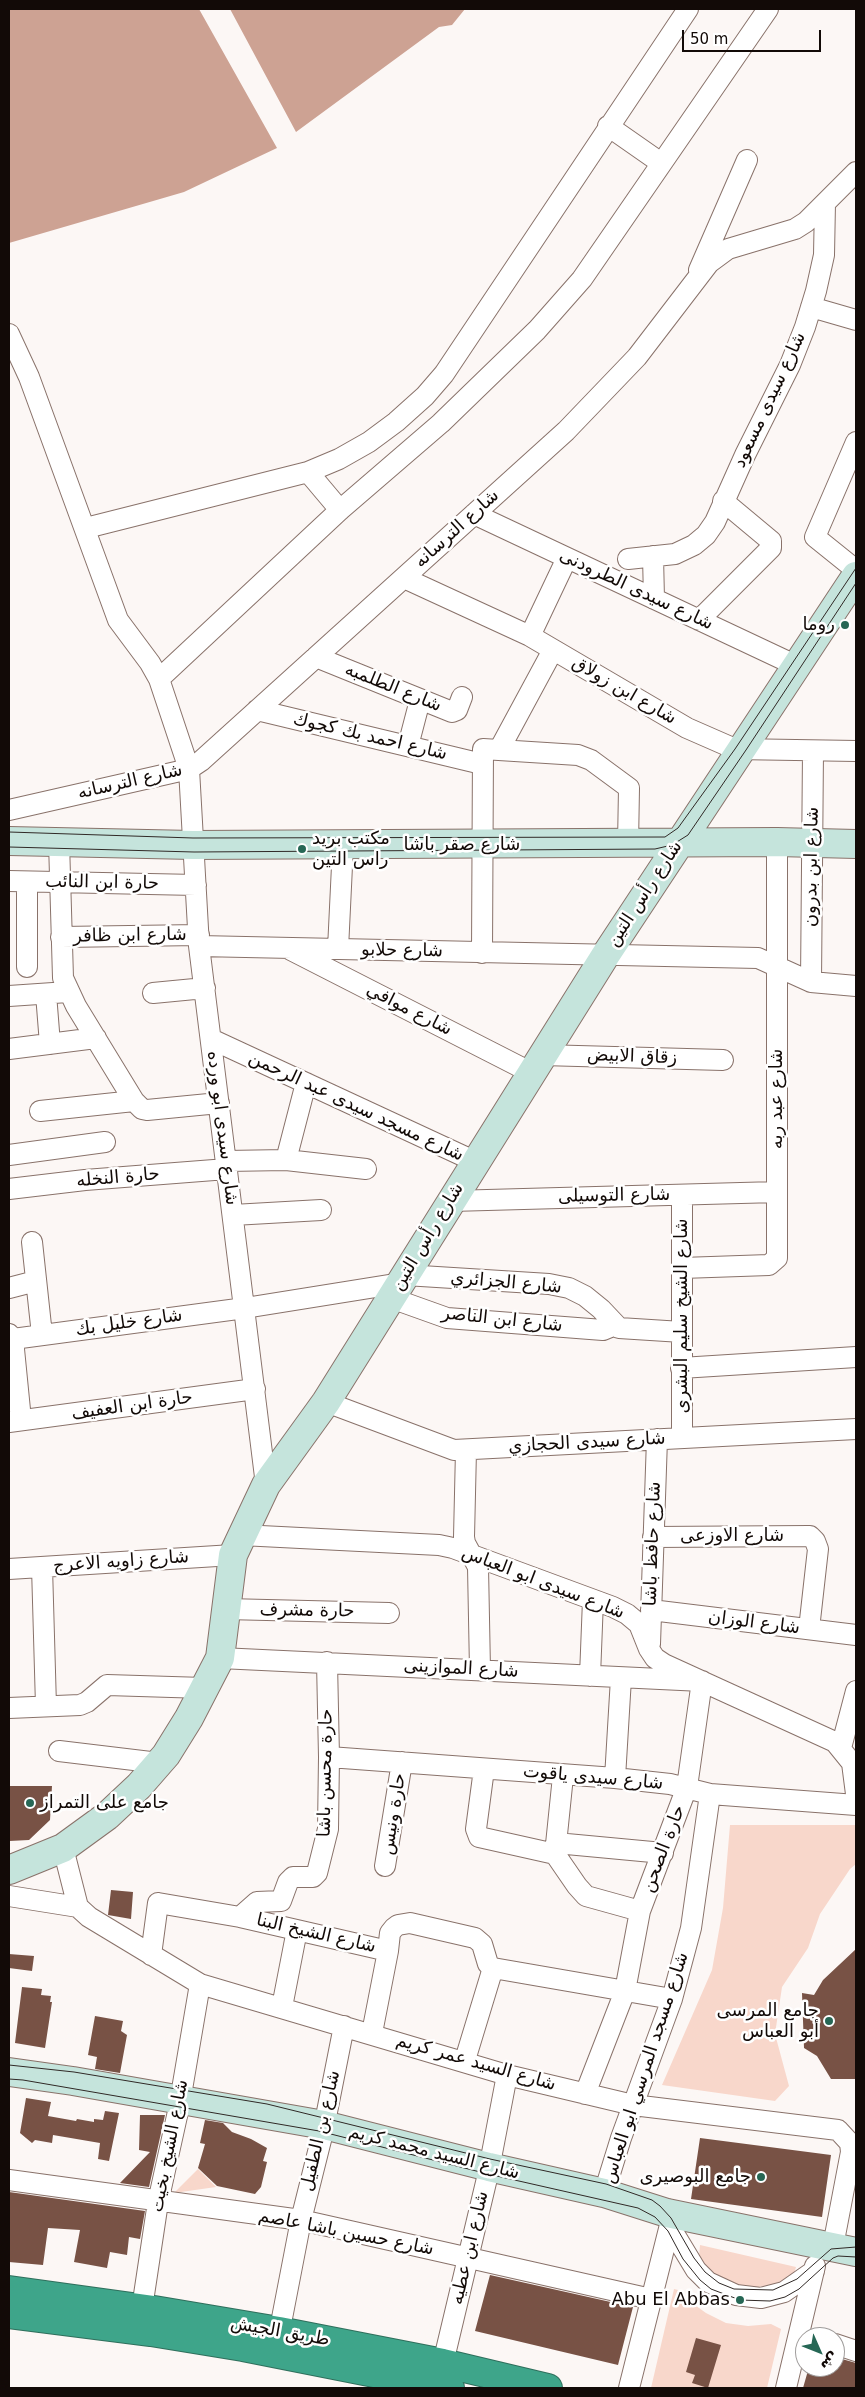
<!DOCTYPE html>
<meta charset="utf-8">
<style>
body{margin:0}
#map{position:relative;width:865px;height:2397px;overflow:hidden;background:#fcf7f5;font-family:"DejaVu Sans",Vazirmatn,sans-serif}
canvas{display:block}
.frame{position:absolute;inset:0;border:10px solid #120a07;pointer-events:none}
.north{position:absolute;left:795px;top:2327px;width:50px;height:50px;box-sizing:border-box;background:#fff;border:1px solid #a09d9c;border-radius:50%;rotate:134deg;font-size:14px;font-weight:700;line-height:20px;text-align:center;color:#120a07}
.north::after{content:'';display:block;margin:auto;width:18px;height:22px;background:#266755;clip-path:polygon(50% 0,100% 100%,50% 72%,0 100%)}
.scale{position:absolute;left:682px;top:30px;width:139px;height:22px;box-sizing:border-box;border:2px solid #120a07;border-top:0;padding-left:6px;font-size:15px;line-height:18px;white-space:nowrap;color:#120a07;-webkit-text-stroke:4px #fff;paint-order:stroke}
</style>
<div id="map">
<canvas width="865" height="2397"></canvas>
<div class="frame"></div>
<div class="north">ش</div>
<div class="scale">50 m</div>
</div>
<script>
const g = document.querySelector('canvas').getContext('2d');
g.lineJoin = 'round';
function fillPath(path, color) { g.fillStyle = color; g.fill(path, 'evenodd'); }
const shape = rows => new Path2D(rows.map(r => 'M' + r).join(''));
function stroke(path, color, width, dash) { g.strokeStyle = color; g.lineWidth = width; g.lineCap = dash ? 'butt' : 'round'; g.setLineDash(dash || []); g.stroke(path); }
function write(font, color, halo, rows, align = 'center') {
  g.font = font + ' "DejaVu Sans",Vazirmatn,sans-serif'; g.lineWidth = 5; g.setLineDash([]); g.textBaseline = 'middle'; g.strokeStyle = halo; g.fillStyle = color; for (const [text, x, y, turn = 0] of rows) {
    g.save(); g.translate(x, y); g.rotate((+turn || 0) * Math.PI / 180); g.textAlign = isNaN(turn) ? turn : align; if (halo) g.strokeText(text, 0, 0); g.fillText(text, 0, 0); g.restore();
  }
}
const green = shape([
 [730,1825,856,1825,856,1864,850,1869,820,1914,808,1948,782,1987,775,2034,789,2086,775,2101,662,2085,712,1970,723,1908],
 [198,2169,216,2187,174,2193],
 [700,2245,796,2267,793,2277,774,2284,753,2288,737,2285,719,2278,705,2267,699,2257],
 [674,2289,682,2291,692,2303,706,2313,726,2323,748,2326,771,2324,781,2329,767,2388,651,2388]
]);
const water = shape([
 [9,9,199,9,277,148,184,192,9,243],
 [230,9,465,9,452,25,439,27,296,132]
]);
const building = shape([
 [9,1786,52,1786,50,1820,29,1840,9,1841],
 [111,1890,133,1892,131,1919,108,1915],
 [856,1949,856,2079,831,2079,817,2056,804,2048,802,1993,814,1995,823,1980],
 [9,1954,34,1956,32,1971,9,1968],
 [22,1987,42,1989,41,1995,51,1996,50,2002,52,2002,45,2048,15,2043],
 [95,2016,123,2021,121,2031,127,2035,120,2073,95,2069,97,2057,88,2055],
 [26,2098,51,2102,48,2116,76,2121,77,2119,94,2122,94,2119,103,2120,105,2111,119,2113,109,2161,98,2159,100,2143,53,2135,52,2143,35,2140,32,2143,20,2133],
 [140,2115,165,2115,149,2187,120,2183,150,2152,139,2150],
 [205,2120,223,2123,232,2132,251,2139,267,2148,263,2161,267,2162,261,2187,255,2194,217,2186,198,2168,205,2144,200,2143],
 [700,2138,831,2155,822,2217,691,2199],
 [9,2192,145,2211,140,2239,129,2237,127,2255,110,2252,107,2268,74,2262,80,2230,48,2228,43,2265,9,2262],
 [490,2275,633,2307,618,2365,475,2331],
 [696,2338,721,2345,708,2388,692,2383,695,2375,686,2372],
 [835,2357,856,2363,856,2388,803,2388,809,2367,835,2367]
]);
const street = shape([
 [608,126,661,163],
 [699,270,747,160],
 [811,307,856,320],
 [9,334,29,377,118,620,150,663,159,679,189,769,199,946,266,1485],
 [856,442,815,537,856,570],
 [308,472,340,510],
 [474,514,797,666],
 [86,528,308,472,339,459,369,442,396,422,425,396,444,374,688,9],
 [653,556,654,599],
 [628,559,675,554,694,545,706,535,715,522,745,455,790,365,805,327,816,291,824,255,825,203],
 [404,578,530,636,687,728,735,749,856,751],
 [699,620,771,548,771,541,723,501],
 [530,636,567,558],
 [316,657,452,712,457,710,462,697],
 [159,679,340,510,441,423,537,330,582,279,768,9],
 [257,710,482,764],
 [408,746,420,700],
 [499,750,553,650],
 [9,810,189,769,201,761,566,431,637,357,709,263,728,249,795,229,806,222,856,172],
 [59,842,63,978,76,1006,134,1101,142,1109,147,1110,219,1103],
 [9,881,196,885],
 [27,882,27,967],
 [61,937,199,935],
 [199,946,758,958,811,982,856,986],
 [338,949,343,845],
 [291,950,530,1072],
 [482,953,483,749,578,755,591,760,629,788,628,844],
 [811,982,813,751],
 [153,993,205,988],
 [46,994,50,1044],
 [9,996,68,992],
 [211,1039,474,1161],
 [9,1049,96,1038],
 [542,1055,723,1060],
 [40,1111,134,1101],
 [9,1155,105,1142],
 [286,1160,306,1083],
 [226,1161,286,1160,366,1169],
 [9,1189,85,1180,227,1169],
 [451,1201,777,1192],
 [233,1215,321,1210],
 [32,1242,42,1335],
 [682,1268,769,1265,777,1258,777,842],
 [405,1275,549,1284,569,1288,585,1296,601,1309,619,1328,682,1332],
 [9,1288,36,1281],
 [391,1298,447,1318,603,1330,615,1325],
 [9,1334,13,1339,21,1420],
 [13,1339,245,1308,401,1283],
 [681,1368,856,1357],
 [326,1402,454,1450,856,1429],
 [9,1422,255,1389],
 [682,1438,682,1195],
 [466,1450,464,1537,465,1543,478,1567,480,1670],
 [241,1535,439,1545,453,1548,613,1607,627,1614,639,1624,649,1649,655,1658,664,1664,835,1742,852,1763,856,1794],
 [653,1537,810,1536,815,1541,818,1549,809,1629],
 [42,1567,46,1706],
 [9,1569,233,1555],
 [226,1609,389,1613],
 [651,1610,856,1635],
 [650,1644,657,1439],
 [220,1658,702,1681,687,1787,640,1911,625,1991,585,2094],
 [590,1676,593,1600],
 [9,1708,80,1705,87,1702,107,1685,204,1688],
 [841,1748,856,1691],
 [59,1751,159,1763],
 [329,1757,615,1778,670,1784,710,1794,856,1805],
 [484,1769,476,1829,479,1837,555,1854,577,1886,586,1896,640,1911],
 [615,1778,621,1678],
 [556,1843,663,1853],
 [63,1848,78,1907,89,1917,200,1984,507,2075,633,2105,838,2130,850,2143,851,2152,833,2246],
 [555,1854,563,1776],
 [385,1866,402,1762],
 [9,1896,78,1907],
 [240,1917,257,1902,281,1901,288,1882,293,1877,313,1877,317,1873,328,1829,329,1757,327,1662],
 [151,1955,158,1903,240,1917,388,1951,390,1933,394,1928,398,1925,410,1923,475,1938,482,1944,488,1964,493,1968,672,1999],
 [282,2007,297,1930],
 [372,2033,388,1951],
 [465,2060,493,1968],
 [9,2180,301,2220,651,2299],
 [604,2193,621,2138,672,1999,691,1928,710,1794],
 [670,2227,696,2270,708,2282,736,2295,761,2298,784,2292,814,2271],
 [142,2308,158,2202,179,2107,200,1984],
 [277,2344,301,2220,323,2132,344,2026],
 [835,2344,856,2351],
 [443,2363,488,2174,507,2075],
 [629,2388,671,2221],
 [786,2388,815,2266]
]);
const secondary = shape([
 [9,841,193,845,777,842,856,844],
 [9,1870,63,1848,107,1816,139,1786,166,1755,189,1718,220,1658,233,1555,266,1485,326,1402,605,956,856,576],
 [9,2072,73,2081,324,2125,489,2167,604,2193,667,2213,856,2252]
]);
const highway = shape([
 [9,2290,154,2310,279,2331,443,2363,548,2388],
 [9,2314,151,2332,243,2347,450,2388]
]);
const tram = shape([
 [9,832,193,838,665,837,678,828,735,749,856,568],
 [9,847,194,852,655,849,672,845,688,835,746,750,856,583],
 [9,2065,74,2072,267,2104,490,2159,606,2184,652,2200,660,2206,671,2218,694,2258,705,2272,719,2283,734,2289,773,2290,797,2279,831,2249,856,2247],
 [9,2079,23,2080,319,2131,488,2174,638,2208,655,2217,668,2231,683,2259,700,2280,711,2289,740,2300,770,2301,785,2297,799,2289,833,2258,838,2256,856,2257]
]);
const markers = [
 [845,625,5,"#266755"],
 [302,849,5,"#266755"],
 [30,1803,5,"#266755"],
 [829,2021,5,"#266755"],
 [761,2177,5,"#266755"],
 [740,2300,5,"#266755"]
];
const streetNames = [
 ["شارع سيدى مسعود",770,400,-65],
 ["شارع الترسانه",457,529,-42],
 ["شارع سيدى الطرودنى",636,590,25],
 ["شارع الطلمبه",393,688,22],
 ["شارع ابن زولاق",624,691,30],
 ["شارع احمد بك كجوك",370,737,13],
 ["شارع الترسانه",130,782,-13],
 ["شارع صقر باشا",462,845],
 ["شارع ابن بدرون",812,867,-89],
 ["حارة ابن النائب",102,883,1],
 ["شارع رأس التين",645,894,-57],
 ["شارع ابن ظافر",130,936,-1],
 ["شارع حلابو",402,951,1],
 ["شارع موافي",409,1010,27],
 ["زقاق الابيض",632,1057,2],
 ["شارع عبد ربه",777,1099,-90],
 ["شارع مسجد سيدى عبد الرحمن",356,1107,25],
 ["شارع سيدى ابو ورده",222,1128,83],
 ["حارة النخله",118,1178,-5],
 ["شارع التوسيلى",614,1196,-1],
 ["شارع رأس التين",428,1237,-59],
 ["شارع الجزائري",506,1283,5],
 ["شارع الشيخ سليم البشرى",682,1316,-90],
 ["شارع ابن الناصر",502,1320,6],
 ["شارع خليل بك",129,1323,-8],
 ["حارة ابن العفيف",132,1406,-8],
 ["شارع سيدى الحجازي",587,1443,-3],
 ["شارع الاوزعى",732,1536],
 ["شارع حافظ باشا",653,1544,-88],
 ["شارع زاويه الاعرج",121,1562,-4],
 ["شارع سيدى ابو العباس",543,1583,21],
 ["حارة مشرف",307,1611,1],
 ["شارع الوزان",754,1623,7],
 ["شارع الموازينى",461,1669,3],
 ["حارة محسن باشا",326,1773,-89],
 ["شارع سيدى ياقوت",593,1778,5],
 ["حارة ونيس",394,1814,-81],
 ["حارة الصحن",664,1849,-69],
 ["شارع الشيخ البنا",316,1934,13],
 ["شارع السيد عمر كريم",476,2063,16],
 ["شارع مسجد المرسي ابو العباس",646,2068,-72],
 ["شارع بن الطفيل",321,2131,-77],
 ["شارع الشيخ بخيت",170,2146,-79],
 ["شارع السيد محمد كريم",434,2153,14],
 ["شارع حسين باشا عاصم",346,2233,11],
 ["شارع ابن عطيه",470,2248,-77],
 ["طريق الجيش",280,2332,10]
];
const poiNames = [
 ["روما",835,625],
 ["مكتب بريد",312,839,"left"],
 ["راس التين",312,860,"left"],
 ["جامع على التمراز",40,1803,"left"],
 ["جامع المرسى",819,2011],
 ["أبو العباس",819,2032],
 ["جامع البوصيرى",751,2177],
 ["Abu El Abbas",730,2300]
];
fillPath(green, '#f8d7cb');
fillPath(water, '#cda293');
fillPath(building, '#785245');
stroke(street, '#89726a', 22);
stroke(secondary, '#89726a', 30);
stroke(highway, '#2f6f5c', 30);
stroke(street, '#fff', 20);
stroke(secondary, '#c5e4dc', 28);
stroke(highway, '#3ea58a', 28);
stroke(tram, '#302926', 1);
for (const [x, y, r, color] of markers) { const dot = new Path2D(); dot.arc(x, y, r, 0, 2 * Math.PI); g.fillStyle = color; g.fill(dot); stroke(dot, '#fff', 2); }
write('18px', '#120a07', '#fff', streetNames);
write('18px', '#120a07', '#fff', poiNames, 'right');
</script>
